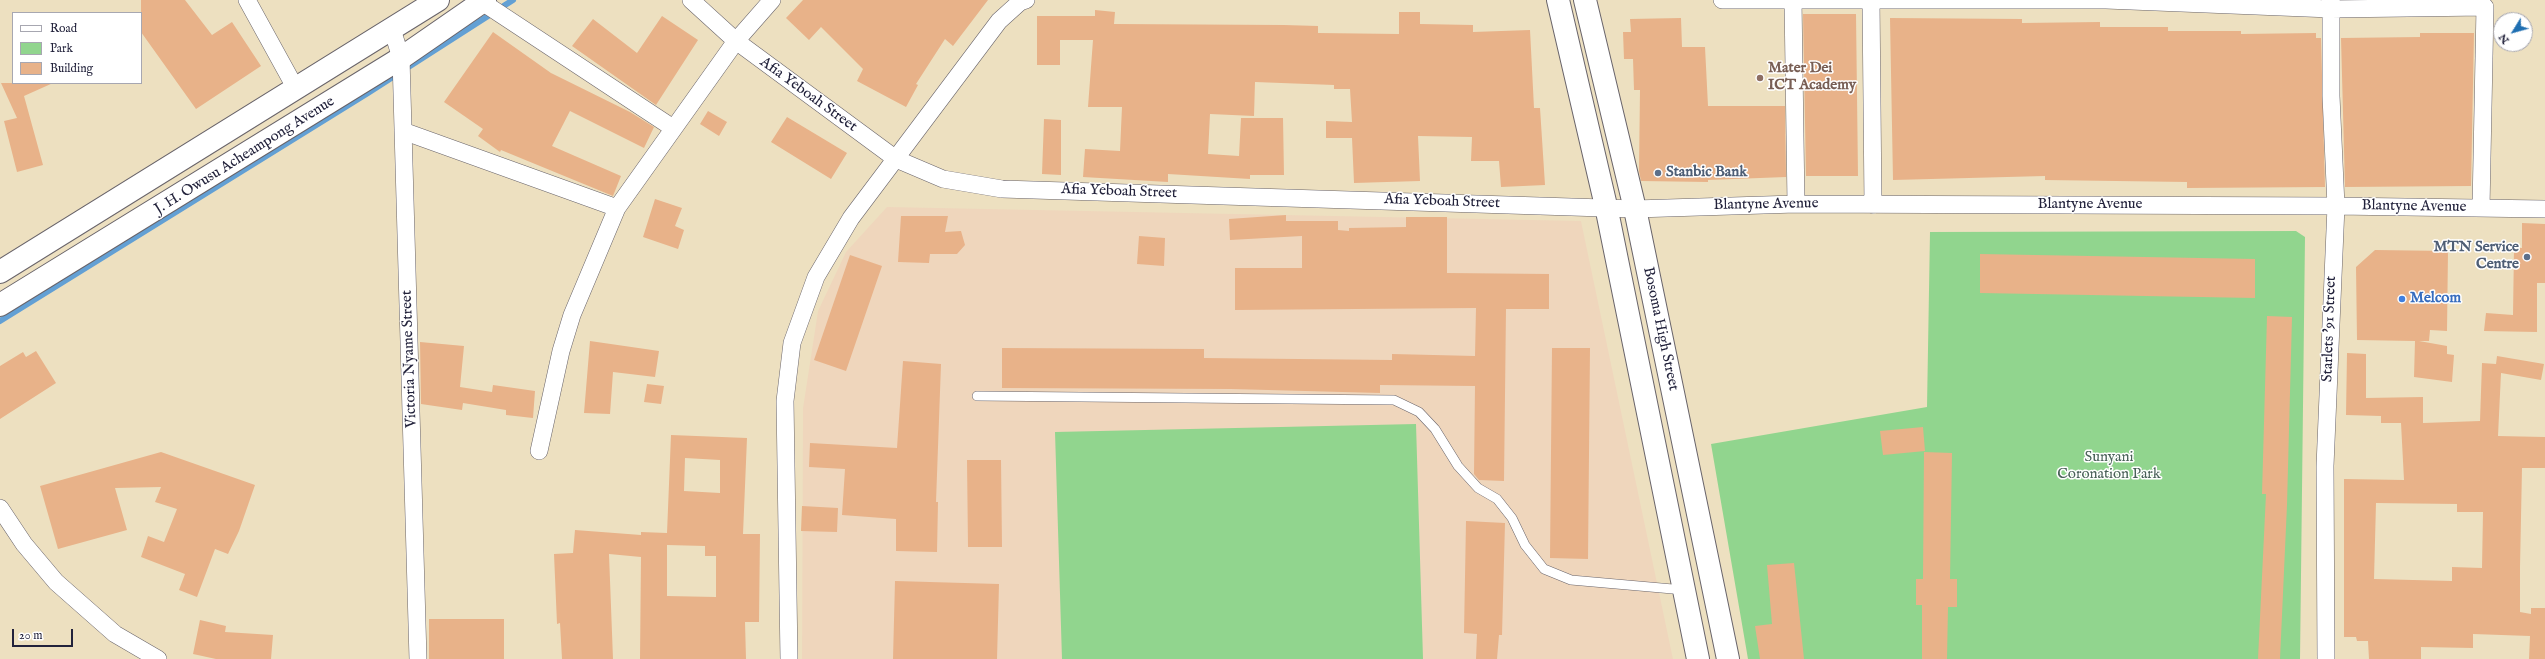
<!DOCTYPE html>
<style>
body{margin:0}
#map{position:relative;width:2545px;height:659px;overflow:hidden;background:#ede0c0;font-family:"IM FELL English",serif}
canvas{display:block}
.legend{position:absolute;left:12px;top:12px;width:130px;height:72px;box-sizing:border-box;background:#fff;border:1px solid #a7a7b1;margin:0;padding:5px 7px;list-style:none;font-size:12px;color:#22223b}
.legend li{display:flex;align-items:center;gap:8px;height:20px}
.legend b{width:20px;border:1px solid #a7a7b1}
.north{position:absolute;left:2493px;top:12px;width:40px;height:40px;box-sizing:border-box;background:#fff;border:1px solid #a7a7b1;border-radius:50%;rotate:233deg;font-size:11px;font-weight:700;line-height:16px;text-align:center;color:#22223b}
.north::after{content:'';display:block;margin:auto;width:14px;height:18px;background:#1f6fb2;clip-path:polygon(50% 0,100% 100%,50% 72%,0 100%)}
.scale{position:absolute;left:12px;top:629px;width:61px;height:18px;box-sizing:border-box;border:2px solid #22223b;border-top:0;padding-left:5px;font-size:12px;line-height:14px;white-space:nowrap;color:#22223b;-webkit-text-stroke:3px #fff;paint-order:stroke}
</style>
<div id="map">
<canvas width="2545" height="659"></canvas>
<ul class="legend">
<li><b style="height:5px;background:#fff"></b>Road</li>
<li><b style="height:11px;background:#91d58e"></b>Park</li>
<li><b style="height:11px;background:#e8b289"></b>Building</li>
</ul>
<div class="north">N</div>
<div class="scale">20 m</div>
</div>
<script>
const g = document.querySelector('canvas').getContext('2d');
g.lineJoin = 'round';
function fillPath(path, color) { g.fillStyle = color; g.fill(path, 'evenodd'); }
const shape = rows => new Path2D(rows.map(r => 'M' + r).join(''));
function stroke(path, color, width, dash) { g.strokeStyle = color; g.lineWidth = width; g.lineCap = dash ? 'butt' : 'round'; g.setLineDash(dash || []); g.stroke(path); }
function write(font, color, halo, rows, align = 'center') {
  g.font = font + ' "IM FELL English",serif'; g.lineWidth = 3; g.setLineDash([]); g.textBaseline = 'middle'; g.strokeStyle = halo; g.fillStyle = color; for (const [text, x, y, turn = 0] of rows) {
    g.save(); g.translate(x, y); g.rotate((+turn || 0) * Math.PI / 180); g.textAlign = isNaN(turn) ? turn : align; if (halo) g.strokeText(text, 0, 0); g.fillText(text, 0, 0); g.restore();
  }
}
const built = shape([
 [887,207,1581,221,1673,659,802,659,803,408,818,311,846,252]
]);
const green = shape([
 [2296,231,2305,237,2300,659,1748,659,1711,444,1927,407,1930,232],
 [1416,424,1423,659,1062,659,1055,432]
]);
const stream = shape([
 [0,321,368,93,513,0]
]);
const building = shape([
 [141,0,185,0,212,35,232,22,261,66,196,109,141,32],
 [803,0,988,0,953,46,945,39,916,84,918,85,906,107,857,81,863,69,821,27,809,40,786,18],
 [1095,10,1115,12,1114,24,1284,25,1318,26,1318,33,1399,34,1399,12,1420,12,1420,24,1473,25,1473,32,1530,30,1534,108,1540,108,1545,185,1501,187,1499,161,1471,161,1472,137,1418,136,1420,181,1354,183,1352,138,1326,138,1326,121,1352,122,1350,89,1334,89,1334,85,1255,82,1254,116,1210,114,1208,154,1239,156,1241,118,1283,118,1284,175,1250,175,1250,179,1168,174,1168,182,1083,177,1085,149,1120,151,1122,107,1088,107,1093,40,1060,40,1060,65,1037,65,1037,16,1095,16],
 [1803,14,1856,14,1858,176,1806,176],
 [662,16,698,40,656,105,572,46,593,19,637,53],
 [1681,18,1682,47,1705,47,1708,106,1785,106,1786,177,1708,180,1708,182,1641,181,1639,171,1640,90,1634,90,1633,59,1624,59,1623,32,1631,32,1630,19],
 [1890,18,2022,19,2022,23,2100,22,2100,27,2168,27,2168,31,2241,31,2241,34,2316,33,2316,38,2321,38,2325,187,2187,188,2187,182,2045,180,2045,176,1893,180],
 [493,32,551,73,630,112,654,127,644,148,570,111,552,146,621,176,613,196,501,150,500,152,478,136,483,129,444,102],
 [2420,33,2474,33,2471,186,2345,187,2341,38,2420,37],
 [1,83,53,83,24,96,43,165,17,172,4,121,17,118],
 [708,111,727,122,719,136,700,124],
 [787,117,847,153,831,179,771,142],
 [1044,119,1061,120,1061,175,1042,174],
 [655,199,682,208,675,226,684,230,678,249,643,237],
 [1286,215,1286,221,1338,221,1338,230,1349,231,1349,228,1406,227,1406,217,1447,217,1447,273,1549,274,1549,309,1506,309,1504,481,1479,480,1474,474,1475,386,1380,385,1380,393,1231,389,1002,388,1002,348,1204,349,1204,358,1392,360,1392,354,1475,356,1476,308,1235,310,1235,268,1302,268,1302,236,1230,240,1229,219],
 [901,216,948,216,945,232,961,231,965,245,957,254,930,254,929,263,898,262],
 [2522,223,2545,224,2545,283,2537,283,2537,332,2484,331,2486,313,2513,315,2514,248,2522,248],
 [1139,236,1165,238,1164,266,1137,264],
 [2375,250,2448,251,2447,331,2430,330,2429,341,2419,341,2447,346,2447,354,2454,355,2452,382,2414,377,2415,341,2357,340,2356,267],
 [1980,254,2255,259,2255,298,1980,293],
 [850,255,882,266,846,371,814,360],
 [2267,316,2292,317,2287,505,2280,659,2258,659,2266,494,2262,494],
 [590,341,659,351,655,377,613,372,610,414,584,413],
 [420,342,464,346,460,387,492,392,493,385,535,391,533,418,506,415,506,410,463,403,462,410,421,404],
 [1552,348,1590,348,1588,559,1550,558],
 [36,351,56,383,0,419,0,366,23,352,26,357],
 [2347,353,2366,354,2366,398,2423,397,2423,423,2480,421,2482,363,2496,364,2497,356,2544,364,2541,380,2501,373,2498,436,2545,437,2545,468,2522,468,2520,567,2520,612,2531,614,2531,608,2545,608,2545,659,2529,659,2530,636,2473,634,2473,648,2421,647,2421,659,2369,659,2368,641,2357,641,2356,637,2344,637,2344,479,2404,480,2401,423,2381,423,2381,416,2346,415],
 [2376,503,2457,504,2457,512,2483,512,2482,568,2452,567,2452,581,2374,579],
 [903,361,941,364,936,502,938,502,937,552,896,551,896,519,842,515,845,469,809,467,810,443,897,448],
 [647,384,664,386,661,404,644,402],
 [1923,427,1925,451,1883,455,1880,431],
 [671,435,747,438,743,534,760,534,759,622,745,622,746,659,640,659,641,557,609,554,613,659,562,659,560,623,557,624,554,554,573,553,575,530,641,535,641,532,667,533],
 [685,458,720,460,720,493,684,491],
 [667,545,705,546,705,556,716,556,716,597,667,596],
 [161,452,255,485,239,531,228,554,215,549,197,597,179,590,185,574,141,557,148,536,164,542,177,509,155,502,161,487,115,488,127,530,58,549,40,486],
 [1924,452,1952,453,1950,579,1957,579,1957,607,1948,607,1947,659,1922,659,1922,605,1916,605,1916,579,1923,579],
 [967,460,1001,460,1002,547,968,547],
 [802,506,838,508,837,532,801,531],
 [1466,521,1505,523,1502,635,1499,635,1497,659,1476,659,1477,634,1464,633],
 [1794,563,1804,659,1760,659,1755,626,1772,624,1767,565],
 [895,581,999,584,997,659,893,659],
 [429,619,504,619,504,659,429,659],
 [200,620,226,626,225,632,273,635,271,659,216,659,193,654]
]);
const lane = shape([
 [977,396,1394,400,1419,412,1435,429,1458,466,1478,488,1497,499,1512,518,1525,545,1544,569,1571,580,1684,590]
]);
const street = shape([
 [247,0,296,89],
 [691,0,736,41,896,159,943,179,1002,189,1635,209,1796,204,2336,206,2545,209],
 [1722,0,2106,0,2331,9,2485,7,2481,208],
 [1793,0,1796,204],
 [1871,0,1873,205],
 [482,2,673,128],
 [392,29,401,58,418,659],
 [403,131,617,208,736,41,772,0],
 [539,451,561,351,572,315,617,208],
 [0,508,24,544,56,582,115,634,158,659],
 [789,659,785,401,792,343,816,277,851,218,999,21,1020,2,1026,0],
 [2326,659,2325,466,2336,206,2331,96,2331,0]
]);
const secondary = shape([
 [1558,0,1606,206,1698,659],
 [1585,0,1635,209,1728,659],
 [0,272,438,0],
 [0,305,401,58,485,0]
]);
const markers = [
 [1760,78,4,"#8d6e63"],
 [1658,173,4,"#5c6f8a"],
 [2527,257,4,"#5c6f8a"],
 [2402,299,4,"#3f7fe0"]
];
const educationNames = [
 ["Mater Dei",1768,69],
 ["ICT Academy",1768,86]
];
const streetNames = [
 ["Afia Yeboah Street",808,95,36],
 ["J. H. Owusu Acheampong Avenue",245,156,-32],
 ["Afia Yeboah Street",1119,192,2],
 ["Afia Yeboah Street",1442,202,2],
 ["Blantyne Avenue",1766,205,-1],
 ["Blantyne Avenue",2090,205],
 ["Blantyne Avenue",2414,207,1],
 ["Bosoma High Street",1660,329,78],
 ["Starlets '91 Street",2330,329,-88],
 ["Victoria Nyame Street",410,359,-92]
];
const serviceNames = [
 ["Stanbic Bank",1666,173],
 ["MTN Service",2519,248,"right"],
 ["Centre",2519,265,"right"]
];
const shopNames = [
 ["Melcom",2410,299]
];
const parkNames = [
 ["Sunyani",2109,458],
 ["Coronation Park",2109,475]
];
fillPath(built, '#efd6bc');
fillPath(green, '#91d58e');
stroke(stream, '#63a0d4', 6);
fillPath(building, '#e8b289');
stroke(lane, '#69646a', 10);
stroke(street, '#69646a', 18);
stroke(secondary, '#69646a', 24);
stroke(lane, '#fff', 9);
stroke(street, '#fff', 17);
stroke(secondary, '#fff', 22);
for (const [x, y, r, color] of markers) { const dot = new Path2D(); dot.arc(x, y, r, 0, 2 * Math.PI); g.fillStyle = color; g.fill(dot); stroke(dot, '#fff', 1.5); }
write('bold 15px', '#785e54', '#fff', educationNames, 'left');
write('15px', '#22223b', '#fff', streetNames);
write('bold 15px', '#4e5e75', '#fff', serviceNames, 'left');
write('bold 15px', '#366cbe', '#fff', shopNames, 'left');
write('15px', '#496158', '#fff', parkNames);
</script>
